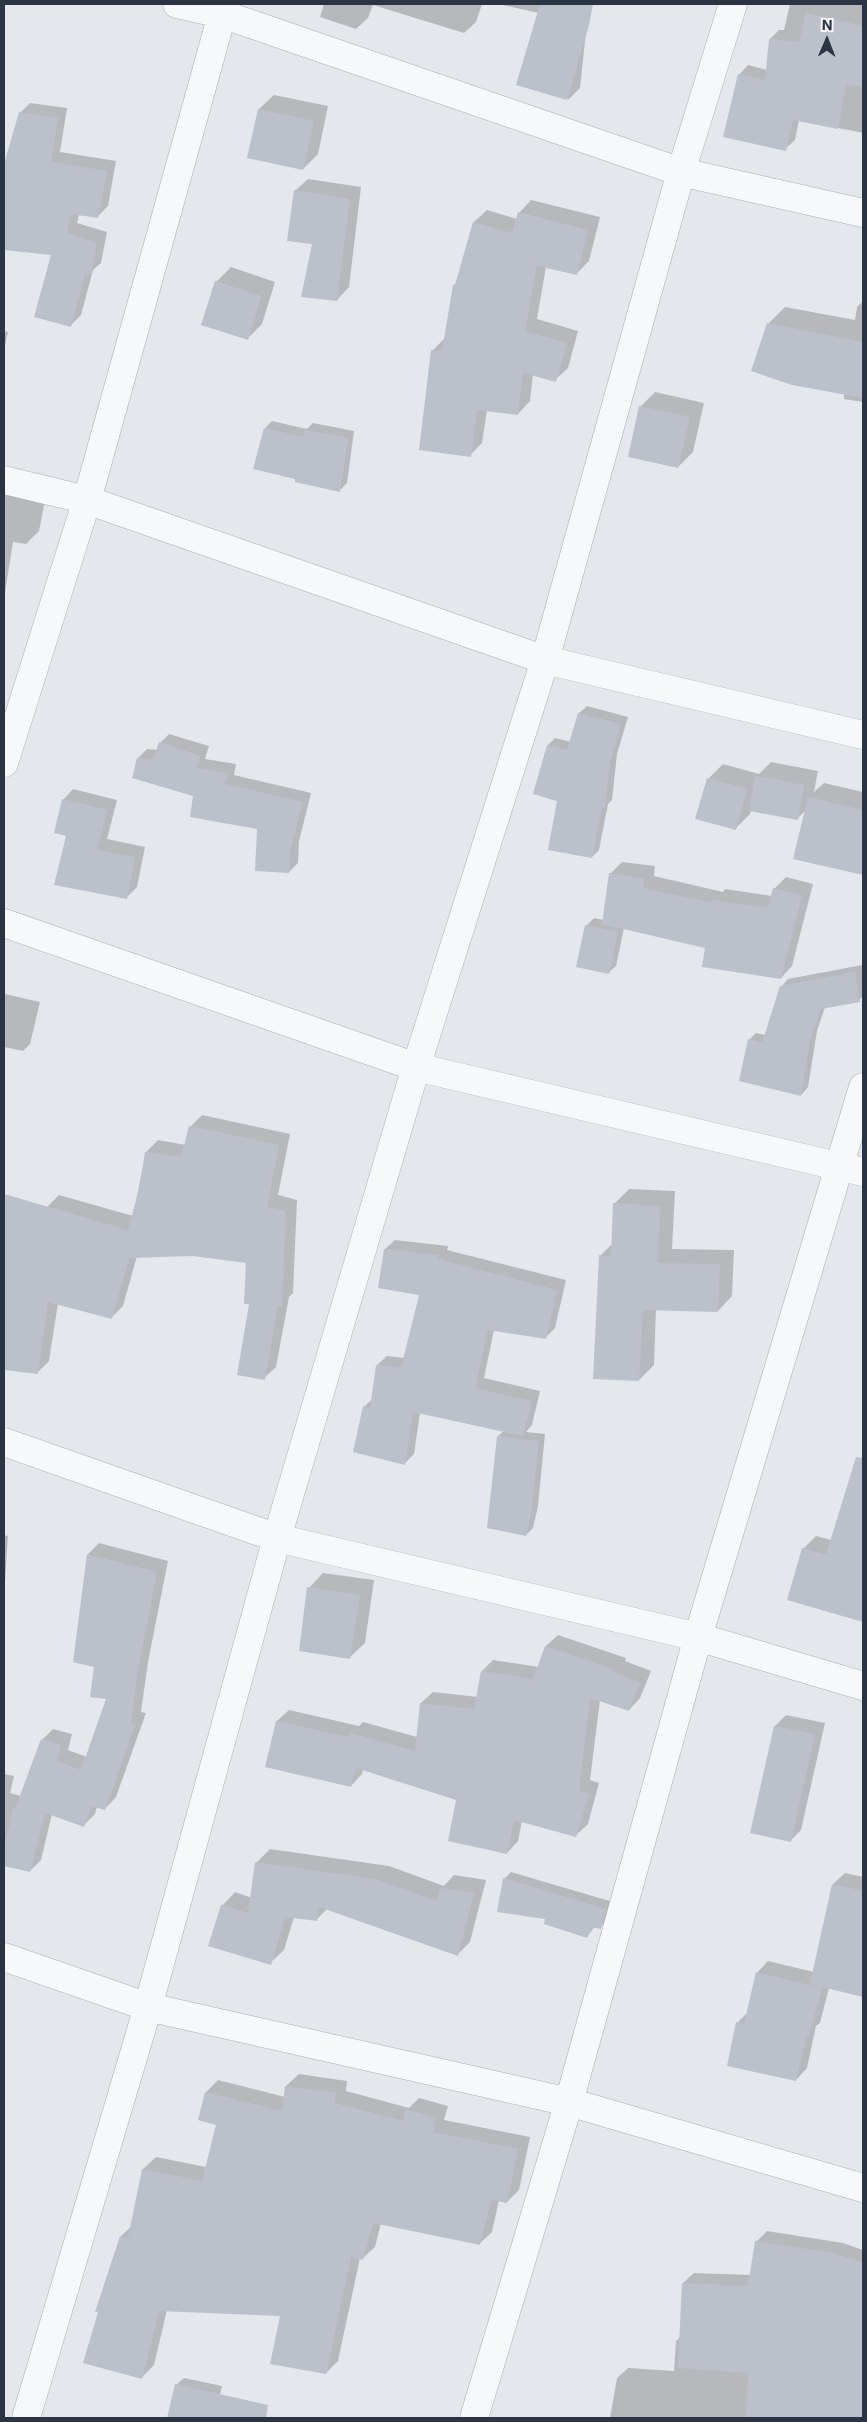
<!DOCTYPE html>
<style>
body{margin:0}
#map{position:relative;width:867px;height:2422px;overflow:hidden;background:#e4e7ec;font-family:Inter,sans-serif}
canvas{display:block}
.frame{position:absolute;inset:0;border:5px solid #2b3445;pointer-events:none}
.north{position:absolute;left:802px;top:15px;width:50px;height:50px;-webkit-text-stroke:4px #f4f6f9;paint-order:stroke;rotate:1deg;font-size:14px;font-weight:700;line-height:20px;text-align:center;color:#2b3445}
.north::after{content:'';display:block;margin:auto;width:18px;height:22px;background:#2b3445;clip-path:polygon(50% 0,100% 100%,50% 72%,0 100%)}
</style>
<div id="map">
<canvas width="867" height="2422"></canvas>
<div class="frame"></div>
<div class="north">N</div>
</div>
<script>
const g = document.querySelector('canvas').getContext('2d');
g.lineJoin = 'round';
function fillPath(path, color) { g.fillStyle = color; g.fill(path, 'evenodd'); }
const shape = rows => new Path2D(rows.map(r => 'M' + r).join(''));
function stroke(path, color, width, dash) { g.strokeStyle = color; g.lineWidth = width; g.lineCap = dash ? 'butt' : 'round'; g.setLineDash(dash || []); g.stroke(path); }
const shadow = shape([
 [324,4,482,4,476,22,464,33,373,5,368,18,356,29,320,17],
 [498,4,589,4,580,88,569,99,518,84,539,13],
 [790,4,863,4,863,133,799,120,795,140,785,149,739,75,748,65,767,70,770,39,779,30,784,30],
 [274,95,328,106,318,154,303,169,259,109],
 [30,103,67,108,60,152,116,161,108,206,98,216,79,214,77,223,107,232,101,263,93,270,81,315,70,326,52,253,4,248,4,169,20,113],
 [308,179,361,187,349,287,337,300,295,191],
 [531,200,600,217,589,261,576,274,546,267,537,319,578,331,568,368,555,380,533,374,530,401,518,414,487,410,482,443,470,455,420,449,433,350,445,338,454,285,458,282,474,222,487,210,517,219,519,213],
 [231,267,275,282,262,324,248,338,216,282],
 [863,301,863,402,844,399,844,393,768,324,785,307,855,320,857,307],
 [4,331,8,332,4,349],
 [655,392,704,403,693,452,678,467,640,407],
 [272,421,307,429,313,423,354,431,347,483,340,490,297,478,265,428],
 [4,487,46,495,39,531,26,544,13,542,4,599],
 [587,706,628,717,617,754,612,800,608,804,599,850,592,857,558,800,548,745,555,738,571,742,579,713],
 [169,734,209,746,205,759,236,764,234,775,311,793,299,841,298,863,289,872,258,828,195,795,138,758,147,749,158,750,160,743],
 [771,762,818,771,814,792,824,783,863,792,863,873,795,858,806,810,797,819,751,810,750,814,735,829,708,779,723,764,759,774],
 [73,789,117,800,107,839,145,847,137,887,126,898,68,835,63,800],
 [622,862,655,866,654,876,723,892,725,889,772,896,774,889,786,877,813,884,792,966,781,978,707,947,624,928,616,966,608,973,586,926,594,918,604,920,610,874],
 [862,965,863,996,859,1000,825,1007,817,1031,808,1087,801,1095,749,1040,756,1033,765,1035,781,987,788,979],
 [5,994,40,1002,30,1044,23,1051,4,1047],
 [202,1115,290,1134,278,1195,297,1200,293,1293,289,1297,276,1367,264,1378,247,1262,193,1255,137,1256,123,1306,111,1318,58,1303,49,1361,37,1373,4,1369,4,1237,36,1246,47,1207,59,1195,133,1216,146,1152,158,1140,186,1145,190,1127],
 [629,1189,675,1191,672,1249,734,1250,732,1296,718,1311,656,1309,654,1365,639,1380,600,1256,613,1243,614,1204],
 [395,1240,448,1246,447,1250,566,1280,555,1328,545,1338,494,1330,484,1378,540,1391,532,1425,526,1432,545,1434,538,1506,533,1528,526,1535,498,1436,504,1431,420,1413,414,1454,405,1463,364,1407,373,1398,377,1365,387,1356,405,1358,420,1294,385,1249],
 [858,1481,863,1483,863,1621,789,1599,803,1549,816,1536,831,1540],
 [4,1535,8,1536,4,1598],
 [99,1543,168,1561,148,1662,141,1712,146,1713,116,1797,105,1809,97,1807,95,1814,83,1826,52,1814,41,1860,30,1871,4,1865,4,1774,14,1776,10,1793,21,1796,42,1740,53,1729,72,1734,68,1750,87,1757,108,1698,96,1666,75,1661,88,1554],
 [323,1573,374,1580,365,1643,350,1657,309,1588],
 [558,1635,626,1658,625,1661,651,1671,640,1698,629,1710,600,1700,590,1780,599,1783,588,1824,576,1835,522,1821,518,1841,507,1853,457,1799,363,1769,362,1774,351,1786,267,1767,277,1721,289,1710,359,1726,363,1722,417,1737,421,1703,433,1692,478,1697,482,1671,493,1660,539,1667,546,1646],
 [786,1715,825,1723,801,1830,790,1841,752,1832,775,1726],
 [270,1849,389,1866,444,1886,454,1875,486,1880,470,1942,457,1955,327,1909,316,1920,294,1917,284,1950,270,1963,222,1906,235,1892,252,1898,256,1863],
 [511,1872,613,1902,608,1920,600,1927,595,1926,587,1937,547,1918,504,1879],
 [845,1873,863,1877,863,1996,829,1988,820,2023,816,2026,807,2068,796,2080,738,2022,748,2012,757,1973,768,1961,814,1972,833,1884],
 [299,2074,347,2081,346,2091,409,2108,419,2098,448,2106,444,2120,530,2137,519,2190,507,2202,499,2200,492,2232,479,2244,381,2223,375,2247,362,2259,360,2258,338,2361,326,2373,281,2315,167,2310,154,2365,141,2378,121,2236,132,2226,143,2169,156,2157,206,2167,218,2124,199,2119,206,2092,218,2080,285,2097,286,2086],
 [767,2231,843,2243,863,2250,863,2418,610,2418,617,2378,628,2368,674,2371,676,2341,681,2336,683,2283,694,2273,751,2275,756,2242],
 [184,2378,222,2386,215,2418,168,2418,176,2385]
]);
const building = shape([
 [540,4,593,4,589,25,567,100,516,85],
 [806,13,863,26,863,88,846,84,838,129,793,120,786,151,723,137,738,74,765,80,769,39,799,42],
 [258,109,314,121,303,170,247,158],
 [19,112,58,118,51,162,107,171,98,218,71,214,67,233,97,243,91,274,85,273,71,327,34,317,51,255,4,250,4,164],
 [294,190,350,199,337,301,301,297,312,244,287,241],
 [518,212,588,230,577,275,537,266,525,331,567,343,556,382,523,373,518,415,477,410,471,457,419,450,431,350,442,351,453,285,455,285,473,222,512,233],
 [215,281,261,296,248,340,201,325],
 [767,323,863,342,863,398,792,385,751,371],
 [639,406,690,417,678,468,628,457],
 [264,428,303,437,305,430,348,438,340,492,295,482,295,479,253,469],
 [578,713,621,724,610,762,605,808,602,808,592,858,548,850,557,801,533,794,547,745,567,750],
 [159,742,200,756,197,768,228,773,225,784,303,802,290,851,289,873,255,871,257,829,190,817,193,796,132,778,137,758,153,760],
 [755,776,804,785,798,820,749,811],
 [707,778,747,789,736,830,695,819],
 [808,797,863,810,863,875,793,859],
 [62,799,107,810,97,850,135,857,127,899,54,885,66,836,54,833],
 [609,873,644,878,643,888,712,903,712,900,768,908,773,888,802,895,781,979,702,967,705,948,602,924],
 [585,925,618,932,609,974,576,967],
 [855,972,860,1002,821,1009,810,1039,801,1096,739,1081,748,1039,762,1043,780,986],
 [189,1126,279,1145,267,1207,286,1211,282,1306,278,1306,265,1380,237,1375,249,1304,244,1304,246,1263,193,1256,129,1258,112,1319,48,1302,38,1374,4,1370,4,1194,128,1230,139,1189,145,1152,181,1157],
 [613,1203,660,1206,658,1263,720,1264,718,1312,643,1310,639,1381,593,1379,599,1255,611,1257],
 [384,1249,439,1255,438,1259,557,1290,546,1339,488,1330,475,1388,532,1401,523,1436,413,1412,405,1465,353,1452,363,1406,370,1408,376,1365,401,1368,419,1295,378,1288],
 [497,1436,539,1441,531,1514,526,1536,487,1528],
 [856,1457,863,1458,863,1622,787,1600,802,1548,826,1555],
 [87,1554,157,1572,137,1674,131,1723,135,1725,105,1810,91,1806,84,1827,45,1813,30,1872,4,1866,4,1848,13,1808,15,1809,41,1739,61,1745,57,1761,81,1770,106,1699,90,1697,94,1667,73,1662],
 [307,1587,360,1595,350,1659,299,1651],
 [545,1646,615,1670,614,1673,640,1683,629,1711,590,1698,579,1791,589,1794,576,1837,514,1820,507,1854,448,1841,456,1800,356,1768,351,1787,265,1767,276,1721,349,1737,350,1733,415,1751,420,1703,474,1709,481,1671,533,1679],
 [774,1726,815,1734,791,1842,750,1833],
 [255,1862,375,1879,437,1901,440,1888,474,1893,458,1956,319,1907,317,1921,285,1917,271,1965,208,1946,221,1905,248,1913],
 [503,1878,606,1909,601,1929,591,1927,587,1938,544,1924,545,1919,497,1912],
 [832,1884,863,1891,863,1997,810,1984],
 [756,1972,822,1988,809,2036,807,2035,796,2081,727,2066,736,2022,744,2024],
 [285,2086,336,2093,334,2103,403,2121,406,2109,436,2118,433,2132,518,2149,507,2203,491,2200,480,2245,373,2223,363,2260,351,2257,326,2374,270,2364,280,2316,159,2311,142,2379,83,2363,98,2312,95,2312,120,2236,128,2238,142,2169,202,2181,216,2125,198,2120,205,2092,282,2111],
 [755,2241,833,2253,863,2263,863,2418,746,2418,748,2373,678,2368,682,2283,748,2286],
 [175,2384,268,2405,266,2418,167,2418]
]);
const street = shape([
 [177,4,222,14,681,172,863,213],
 [4,480,87,500,545,660,863,735],
 [4,763,87,500,225,4],
 [4,923,416,1067,863,1172],
 [4,1442,277,1538,698,1637,863,1686],
 [4,1957,148,2007,569,2102,863,2188],
 [26,2418,148,2007,277,1538,416,1067,545,660,681,172,733,4],
 [474,2418,569,2102,698,1637,863,1087]
]);
fillPath(shadow, '#0003');
fillPath(building, '#bbc0ca');
stroke(street, '#a9aeb7', 29);
stroke(street, '#f7f8fa', 28);
</script>
